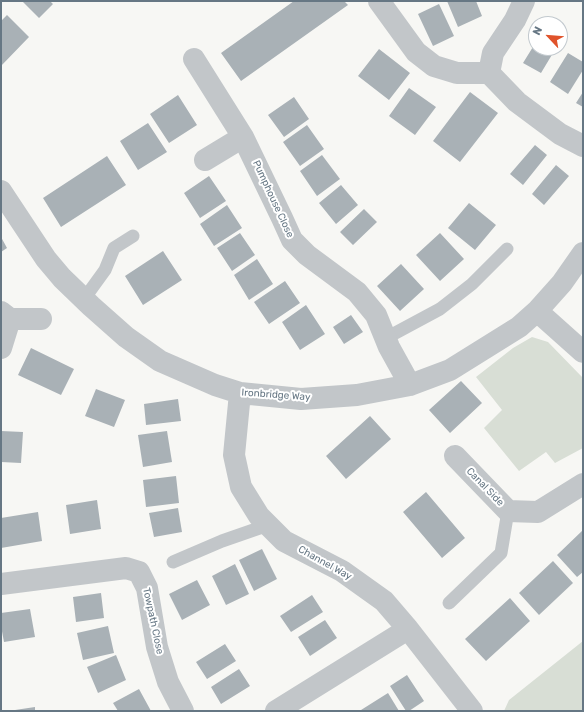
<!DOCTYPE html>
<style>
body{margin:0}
#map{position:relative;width:584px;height:712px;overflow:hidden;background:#f7f7f4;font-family:Rubik,sans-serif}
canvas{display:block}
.frame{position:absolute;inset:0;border:2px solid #667784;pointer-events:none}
.north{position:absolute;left:528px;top:16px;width:40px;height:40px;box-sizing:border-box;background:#fff;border:1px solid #c2c9ce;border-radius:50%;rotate:296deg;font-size:11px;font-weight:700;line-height:16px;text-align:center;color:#667784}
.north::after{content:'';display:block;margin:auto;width:14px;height:18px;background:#e0532b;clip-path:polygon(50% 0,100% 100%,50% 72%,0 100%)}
</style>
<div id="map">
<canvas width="584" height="712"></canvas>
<div class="frame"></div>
<div class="north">N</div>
</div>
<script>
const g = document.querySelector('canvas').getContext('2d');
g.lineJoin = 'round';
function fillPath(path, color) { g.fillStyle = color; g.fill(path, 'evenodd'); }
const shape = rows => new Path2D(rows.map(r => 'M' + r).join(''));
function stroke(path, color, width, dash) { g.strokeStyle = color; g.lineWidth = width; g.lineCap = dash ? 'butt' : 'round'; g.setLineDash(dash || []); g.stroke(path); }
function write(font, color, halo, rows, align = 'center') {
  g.font = font + ' Rubik,sans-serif'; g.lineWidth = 4; g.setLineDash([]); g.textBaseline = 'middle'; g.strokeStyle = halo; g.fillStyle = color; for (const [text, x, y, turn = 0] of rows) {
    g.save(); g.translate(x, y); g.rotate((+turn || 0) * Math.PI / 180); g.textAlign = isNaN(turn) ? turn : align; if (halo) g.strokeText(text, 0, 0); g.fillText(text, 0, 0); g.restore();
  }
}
const green = shape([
 [532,337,548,342,583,378,583,448,555,463,546,452,519,471,484,428,502,410,476,377,513,348],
 [583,641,583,711,504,711,509,700]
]);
const building = shape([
 [22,1,50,1,53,4,39,18],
 [294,1,344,1,348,5,241,81,221,53],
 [447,1,476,1,482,16,458,27],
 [439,4,454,36,433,46,418,14],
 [7,15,29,37,1,66,1,21],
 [536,42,536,48,556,48,541,73,523,63],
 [379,49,410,73,389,100,358,76],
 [568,53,583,62,583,70,568,94,550,82],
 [409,88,436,107,415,135,389,116],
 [470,92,498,113,460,162,433,141],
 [583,92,583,107,576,103],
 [178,95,197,125,169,143,150,114],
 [294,97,309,119,284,137,268,115],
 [148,123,167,152,138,170,120,141],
 [307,125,324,149,300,166,283,142],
 [535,145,547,155,523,185,510,174],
 [322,155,340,179,317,196,300,171],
 [107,156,126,185,61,227,43,198],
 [556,165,569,176,544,205,532,194],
 [209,176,226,201,200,218,184,193],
 [341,185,358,205,336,224,319,203],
 [469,203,496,225,475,250,448,228],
 [227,205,242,228,214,246,200,224],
 [364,209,377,222,353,245,340,232],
 [240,233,255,255,232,271,217,248],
 [440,233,464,259,440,281,416,255],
 [1,237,7,248,1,252],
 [163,251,182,280,143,305,125,276],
 [257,259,273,284,249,300,234,275],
 [401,264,424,289,400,311,377,286],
 [285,281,300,303,269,324,254,302],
 [306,305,325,334,300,350,282,322],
 [351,315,363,332,344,344,333,327],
 [31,348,74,369,61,395,18,375],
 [461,381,482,403,450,433,429,410],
 [96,389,125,400,114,427,85,416],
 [178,399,181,421,146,425,144,404],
 [370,416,391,439,346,479,326,456],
 [1,431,23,432,21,463,1,462],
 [167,431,172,462,143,467,138,435],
 [176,476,179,503,146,507,143,480],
 [426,492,465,538,442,558,403,512],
 [97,500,101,529,70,534,66,505],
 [178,508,182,532,154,537,149,513],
 [38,512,42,541,1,548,1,518],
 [583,530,583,572,577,577,557,555],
 [262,549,277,579,254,591,239,560],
 [553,561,573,583,539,615,519,593],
 [235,564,249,594,226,605,212,576],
 [197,580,210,605,182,620,169,594],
 [101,593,104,618,76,622,73,597],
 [312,595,323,612,291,632,280,616],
 [510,598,530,621,486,661,465,639],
 [30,609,35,637,4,642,1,626,1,613],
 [325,620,337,638,310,656,298,637],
 [108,626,114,653,83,660,77,633],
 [225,644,236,661,207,679,196,662],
 [116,655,126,680,98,693,87,667],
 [239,669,250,686,221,704,211,687],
 [407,675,424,701,409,711,406,711,390,686],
 [139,689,151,711,118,711,113,703],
 [388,693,399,711,361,711,361,710],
 [35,707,35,711,15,711,15,710]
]);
const lane = shape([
 [84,299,105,270,114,248,133,236],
 [386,338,440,309,472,284,507,249],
 [173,562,222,541,268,525],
 [449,603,501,553,508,511]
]);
const street = shape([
 [379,1,416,52,434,66,457,73,489,73],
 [524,1,515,20,493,53,489,73,517,102,560,134,583,146],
 [194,59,243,137,282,218,292,240,307,255,357,292,376,315,389,347,410,385],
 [205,160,243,137],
 [1,191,46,259,62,278,91,306,126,337,160,361,215,385,240,393,301,399,357,395,410,385,450,370,519,327,537,311,562,283,583,253],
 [537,311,583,352],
 [1,312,10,319,41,319],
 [1,348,10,319],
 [240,393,234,455,241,487,259,516,284,541,342,571,384,601,408,629,472,711],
 [455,456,508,511,538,512,583,484],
 [1,584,126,568,139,572,147,588,157,647,168,682,183,711],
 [276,711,408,629]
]);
const streetNames = [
 ["Pumphouse Close",273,199,65],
 ["Ironbridge Way",276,395,4],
 ["Canal Side",485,487,46],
 ["Channel Way",325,563,29],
 ["Towpath Close",153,621,78]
];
fillPath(green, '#d8ded5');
fillPath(building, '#a9b1b6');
stroke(lane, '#c2c6c9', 13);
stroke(street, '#c2c6c9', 22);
write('10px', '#667784', '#fff', streetNames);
</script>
